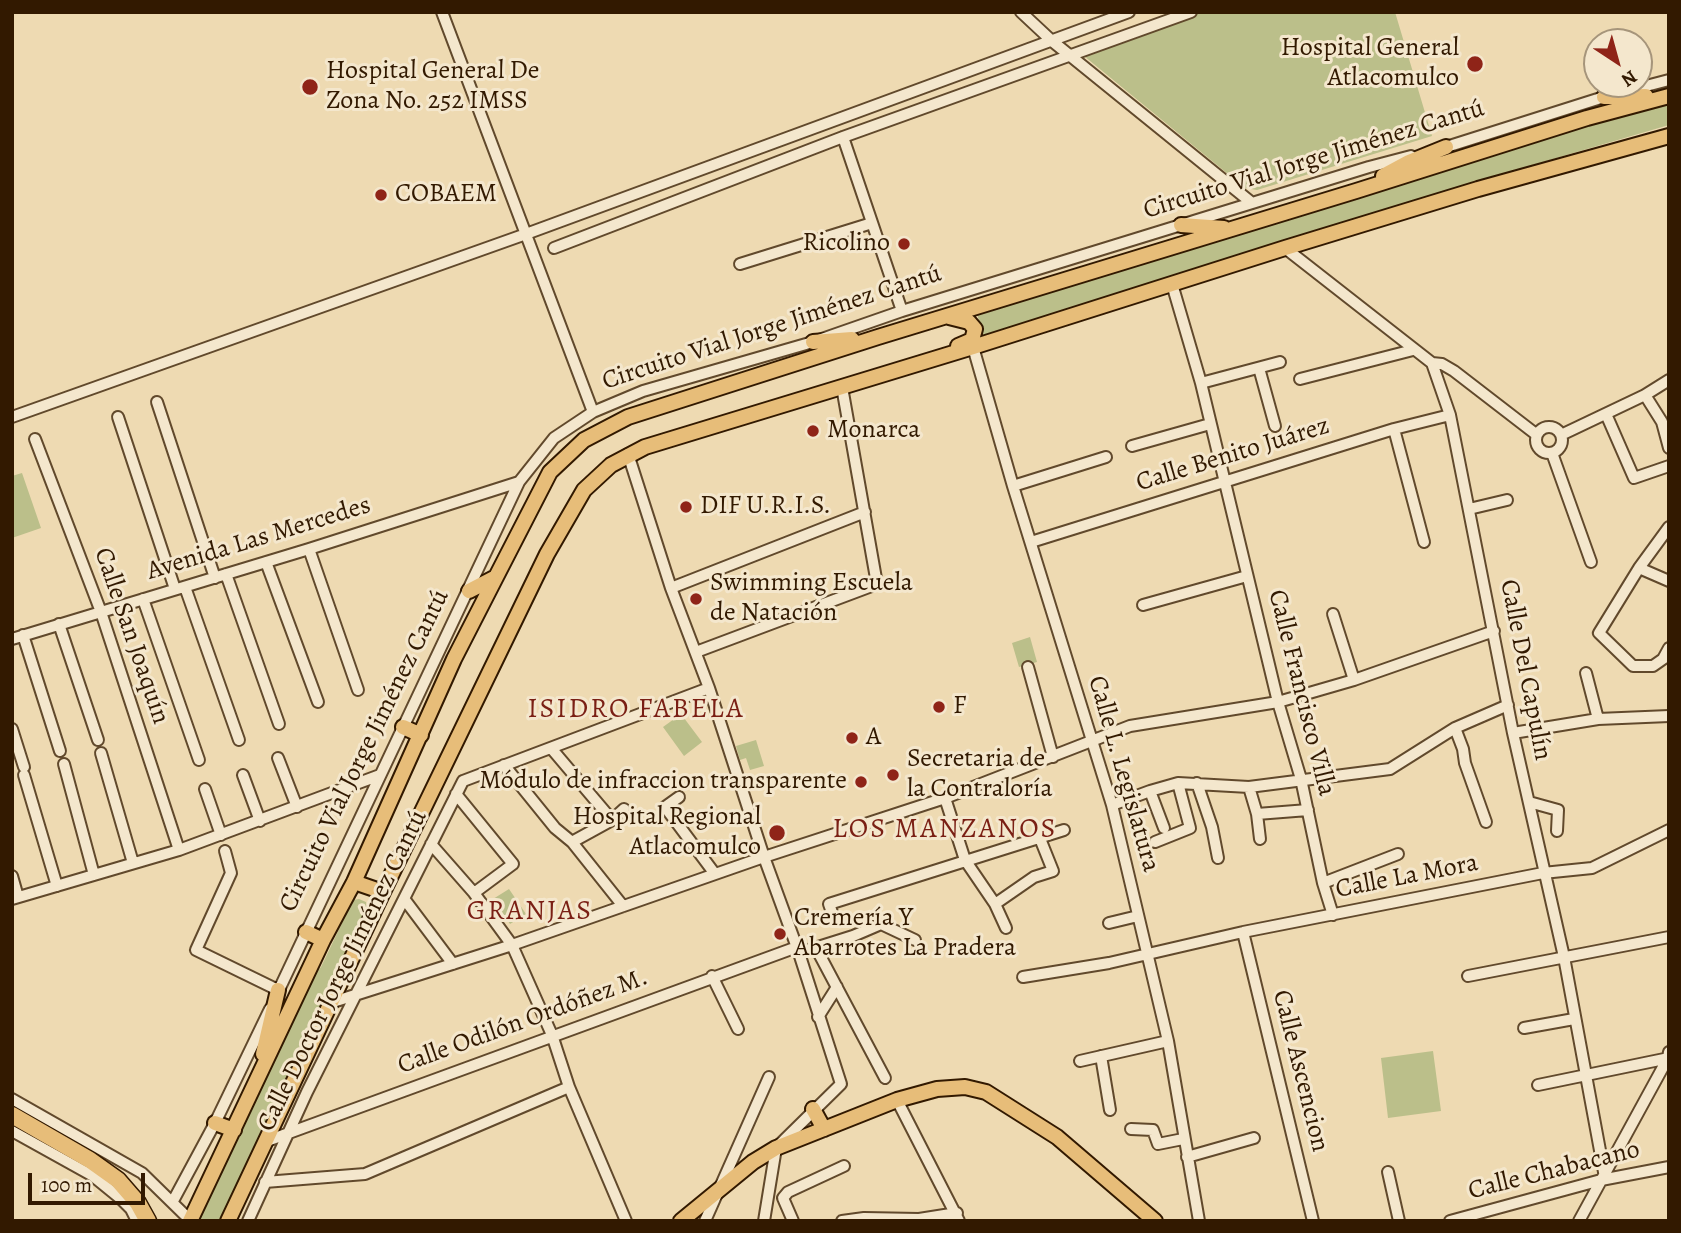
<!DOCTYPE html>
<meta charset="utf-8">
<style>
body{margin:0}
#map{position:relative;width:1681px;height:1233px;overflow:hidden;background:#eedab2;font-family:Alegreya,serif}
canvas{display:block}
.frame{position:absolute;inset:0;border:14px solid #321900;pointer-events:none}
.north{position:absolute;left:1583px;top:28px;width:70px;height:70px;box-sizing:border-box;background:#f4e7cd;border:2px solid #a6957b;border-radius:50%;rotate:144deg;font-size:19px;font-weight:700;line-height:28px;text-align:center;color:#321900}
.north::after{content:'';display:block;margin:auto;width:24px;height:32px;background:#8f2418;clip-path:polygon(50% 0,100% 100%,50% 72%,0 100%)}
.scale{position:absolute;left:28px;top:1173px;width:117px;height:32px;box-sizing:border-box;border:4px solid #321900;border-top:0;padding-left:9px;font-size:21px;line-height:24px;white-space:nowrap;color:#321900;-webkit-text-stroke:5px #f4e7cd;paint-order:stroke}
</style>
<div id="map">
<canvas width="1681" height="1233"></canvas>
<div class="frame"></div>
<div class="north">N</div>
<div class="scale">100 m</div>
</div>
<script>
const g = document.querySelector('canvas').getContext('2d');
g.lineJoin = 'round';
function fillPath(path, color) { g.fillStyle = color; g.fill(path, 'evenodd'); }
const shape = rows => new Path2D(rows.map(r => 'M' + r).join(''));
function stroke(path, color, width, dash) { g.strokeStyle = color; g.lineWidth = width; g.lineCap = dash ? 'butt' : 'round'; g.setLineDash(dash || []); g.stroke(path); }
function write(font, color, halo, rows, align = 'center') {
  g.font = font + ' Alegreya,serif'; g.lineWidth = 6; g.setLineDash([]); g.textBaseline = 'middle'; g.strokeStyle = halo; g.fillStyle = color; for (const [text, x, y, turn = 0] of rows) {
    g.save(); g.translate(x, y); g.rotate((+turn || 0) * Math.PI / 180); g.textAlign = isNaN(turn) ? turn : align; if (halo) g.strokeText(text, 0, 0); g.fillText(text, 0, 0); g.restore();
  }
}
const green = shape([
 [1202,12,1395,12,1432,136,1257,190,1245,188,1084,56],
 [1669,104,1669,125,1563,156,983,335,977,314,1567,130],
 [22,473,41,528,12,538,12,476],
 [1030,637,1037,662,1019,667,1012,643],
 [681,714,702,742,684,756,663,727],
 [756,740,764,766,750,770,746,758,740,760,736,746],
 [509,889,526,914,510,924,493,899],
 [359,899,366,902,367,908,358,928,220,1221,200,1221,198,1220,315,974,321,967,353,900],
 [1433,1051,1441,1111,1388,1118,1381,1058]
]);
const minor = shape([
 [442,12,593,412],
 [1021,12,1052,41,1252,203],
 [843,137,902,311],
 [1440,149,1604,97,1669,80],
 [554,248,843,137,1191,12],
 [1285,248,1432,363,1450,415,1513,733,1564,957,1604,1172],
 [740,264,872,223],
 [1172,284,1201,383,1278,702,1301,779,1323,883,1333,915],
 [973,347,1013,486,1112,805,1168,1041,1199,1221],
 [1432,363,1442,364,1454,371,1537,435],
 [1259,368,1275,426],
 [1300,379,1413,350],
 [1201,383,1280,362],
 [1645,395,1662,422,1669,448],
 [157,402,215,578],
 [1606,414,1634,478,1669,466],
 [12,417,526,234,1129,12],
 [118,417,175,589],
 '1536 440a13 13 0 1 1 26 0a13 13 0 1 1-26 0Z',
 [1394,429,1424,542],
 [1561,435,1645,395,1669,380],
 [35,439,101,612,179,850],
 [1132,446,1210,424],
 [1552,453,1591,562],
 [628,454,671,588,709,688,764,857,799,953,841,1084,776,1148,764,1221],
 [1013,486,1106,457],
 [1469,509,1507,500],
 [1669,527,1639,568,1599,633,1633,666,1653,666,1663,659,1669,648],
 [1031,542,1394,429,1450,415],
 [309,549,358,690],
 [266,562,318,702],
 [1639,568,1669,581],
 [226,574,279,724],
 [185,587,239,740],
 [671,588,865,512],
 [143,599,199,760],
 [1143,605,1247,576],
 [1333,614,1354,680],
 [59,624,98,740],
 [23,635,60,751],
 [12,639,309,549,519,482],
 [696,652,877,584,842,387],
 [1028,667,1053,757],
 [1586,673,1598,719],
 [1455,728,1463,749,1465,763,1486,822],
 [12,729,24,767],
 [1513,733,1598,719,1669,716],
 [551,748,612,820],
 [101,753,133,863],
 [278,758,297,807],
 [64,764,94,875],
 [504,765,555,828,572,842,623,906],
 [24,775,57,886],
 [243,775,260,821],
 [463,781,709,688],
 [1197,783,1212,827,1218,858],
 [1249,787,1257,814,1260,839],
 [205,789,221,835],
 [1150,791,1164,828],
 [456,794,513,864,474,893],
 [679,797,665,807,715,874],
 [945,798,965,860,995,904,1006,928],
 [1529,802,1558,810,1557,831],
 [1112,805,1150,791,1178,783,1249,787,1390,769,1455,728,1508,705],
 [1257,814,1308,810],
 [572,842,612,820,624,809],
 [1155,842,1190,828,1178,783],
 [431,844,474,893,512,945,552,1035,569,1087,626,1221],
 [225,851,231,873,196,950,278,990],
 [12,876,18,897],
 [1323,883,1398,854],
 [12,899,179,850,380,775],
 [405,900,453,964],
 [995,904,1034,877,1053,871,1039,836],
 [835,921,829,904,1064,830],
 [1109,923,1138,916],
 [1243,932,1313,1221],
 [816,948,885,1078],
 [799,953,853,936,881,924,915,940],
 [712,976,738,1029],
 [1468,976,1669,937],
 [1023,977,1109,963,1243,932,1543,873,1592,868,1669,830],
 [277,994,519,482,554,438,593,412,643,391,813,342,902,311,1369,167,1411,156],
 [333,1002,512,945,764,857,945,798,1130,726,1278,702,1354,680,1494,631],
 [818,1017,837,987],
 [1524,1028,1574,1019],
 [1101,1056,1110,1110],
 [1080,1061,1168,1041],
 [1538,1085,1669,1058],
 [12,1099,142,1173,191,1221],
 [897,1100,959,1221],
 [1131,1129,1153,1130,1158,1144,1183,1139],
 [12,1131,93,1176,120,1198,131,1209,137,1221],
 [267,1141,797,947],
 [1187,1157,1254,1138],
 [1388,1172,1399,1221],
 [265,1182,365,1174,569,1087],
 [173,1201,215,1123,270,1009],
 [248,1221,307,1092,463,781],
 [705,1221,769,1077],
 [793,1221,783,1198,788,1192,844,1166],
 [842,1221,864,1218,919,1219,957,1213],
 [1450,1221,1601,1180,1669,1167],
 [1579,1221,1668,1058,1669,1052]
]);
const major = shape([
 [1604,97,1646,96],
 [1383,176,1409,162,1446,147],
 [1181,225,1224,228],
 [949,317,969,322,975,329,972,340,958,346],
 [813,342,852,339],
 [469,591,496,577],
 [403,727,421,735],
 [354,882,383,892],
 [306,932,323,940],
 [263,1054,278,990],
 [813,1109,824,1129],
 [215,1123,234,1130],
 [190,1221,323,940,354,882,454,659,496,577,550,472,584,440,628,417,878,337,1356,191,1587,118,1669,96],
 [228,1221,383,892,547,554,584,490,611,465,645,447,973,347,1285,248,1478,189,1669,136],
 [681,1221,753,1162,776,1148,897,1100,937,1089,965,1087,986,1092,1057,1137,1155,1221]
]);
const highway = shape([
 [12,1115,90,1160,118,1180,138,1203,148,1221]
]);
const markers = [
 [1475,64,9,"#8f2418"],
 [310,87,9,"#8f2418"],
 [381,195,7,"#8f2418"],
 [904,244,7,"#8f2418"],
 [813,431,7,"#8f2418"],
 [686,507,7,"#8f2418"],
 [696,599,7,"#8f2418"],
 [939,707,7,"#8f2418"],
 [852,738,7,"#8f2418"],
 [893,775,7,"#8f2418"],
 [861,782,7,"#8f2418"],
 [777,833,9,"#8f2418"],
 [780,934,7,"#8f2418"]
];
const poiNames = [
 ["Hospital General",1459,49,"right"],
 ["Atlacomulco",1459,79,"right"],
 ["Hospital General De",326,72],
 ["Zona No. 252 IMSS",326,102],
 ["COBAEM",395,195],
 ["Ricolino",890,244,"right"],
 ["Monarca",827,431],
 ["DIF U.R.I.S.",700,507],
 ["Swimming Escuela",710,584],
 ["de Natación",710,614],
 ["F",953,707],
 ["A",866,738],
 ["Secretaria de",907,760],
 ["la Contraloría",907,790],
 ["Módulo de infraccion transparente",847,782,"right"],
 ["Hospital Regional",761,818,"right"],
 ["Atlacomulco",761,848,"right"],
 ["Cremería Y",794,919],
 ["Abarrotes La Pradera",794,949]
];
const streetNames = [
 ["Circuito Vial Jorge Jiménez Cantú",1314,160,-17],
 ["Circuito Vial Jorge Jiménez Cantú",772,328,-18],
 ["Calle Benito Juárez",1233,455,-17],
 ["Avenida Las Mercedes",259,539,-17],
 ["Calle San Joaquín",131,636,71],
 ["Calle Del Capulín",1525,670,79],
 ["Calle Francisco Villa",1301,693,76],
 ["Circuito Vial Jorge Jiménez Cantú",365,751,-64],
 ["Calle L. Legislatura",1123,774,74],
 ["Calle La Mora",1407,877,-11],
 ["Calle Doctor Jorge Jiménez Cantú",343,971,-64],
 ["Calle Odilón Ordóñez M.",523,1022,-20],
 ["Calle Ascencion",1300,1071,76],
 ["Calle Chabacano",1554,1171,-14]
];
const neighbourhoodNames = [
 ["ISIDRO FABELA",636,710],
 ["LOS MANZANOS",945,830],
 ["GRANJAS",530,912]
];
fillPath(green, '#bbbf8a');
stroke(minor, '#61492c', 14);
stroke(major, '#321900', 18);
stroke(highway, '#321900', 19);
stroke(minor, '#f4e7cd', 10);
stroke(major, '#e7bd79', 14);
stroke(highway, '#e7bd79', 16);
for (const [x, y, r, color] of markers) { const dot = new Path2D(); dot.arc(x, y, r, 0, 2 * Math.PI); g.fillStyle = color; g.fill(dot); stroke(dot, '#f4e7cd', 2.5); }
write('26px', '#321900', '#f4e7cd', poiNames, 'left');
write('26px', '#321900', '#f4e7cd', streetNames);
g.letterSpacing = '2px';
write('28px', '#7a1f14', '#f4e7cd', neighbourhoodNames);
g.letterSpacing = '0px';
</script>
